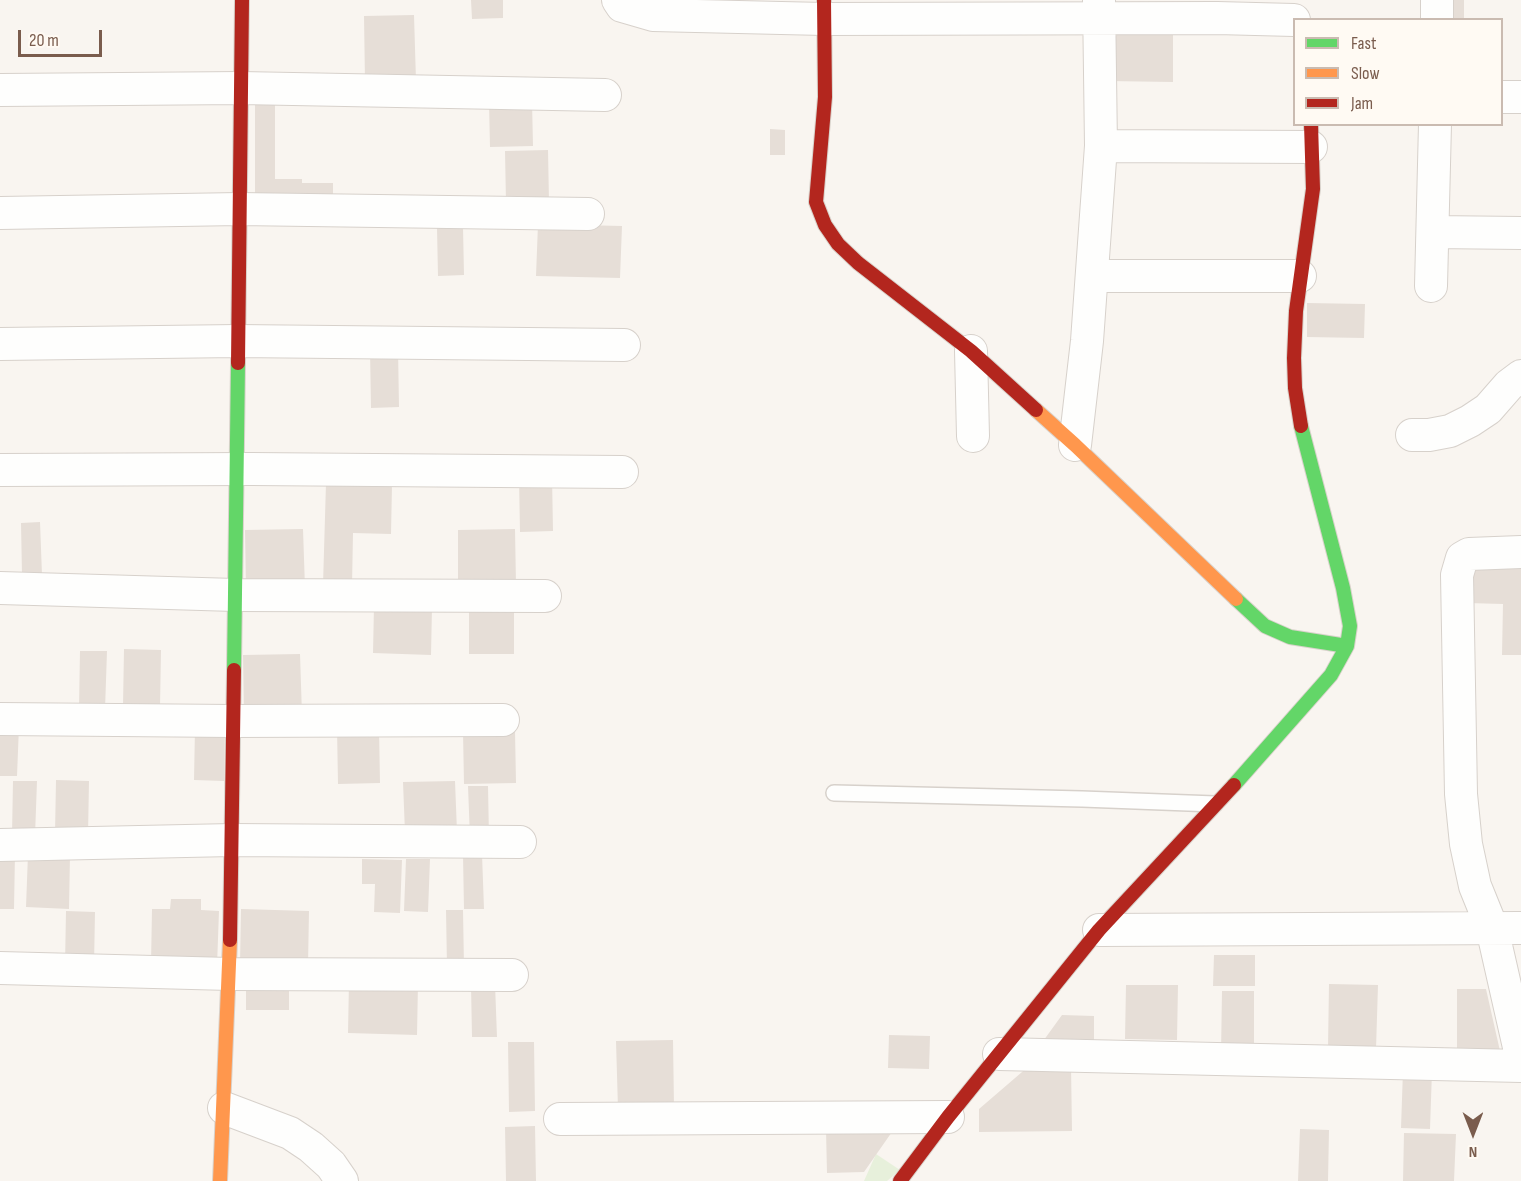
<!DOCTYPE html>
<style>
body{margin:0}
#map{position:relative;width:1521px;height:1181px;overflow:hidden;background:#f9f5f0;font-family:"Sofia Sans Condensed",sans-serif}
canvas{display:block}
.legend{position:absolute;left:1293px;top:18px;width:210px;height:108px;box-sizing:border-box;background:#fffaf3;border:2px solid #cabbb1;margin:0;padding:8px 10px;list-style:none;font-size:18px;color:#7a5c4d}
.legend li{display:flex;align-items:center;gap:12px;height:30px}
.legend b{width:30px;border:2px solid #cabbb1}
.north{position:absolute;left:1443px;top:1103px;width:60px;height:60px;-webkit-text-stroke:4px #fffaf3;paint-order:stroke;rotate:180deg;font-size:16px;font-weight:700;line-height:24px;text-align:center;color:#7a5c4d}
.north::after{content:'';display:block;margin:auto;width:21px;height:27px;background:#7a5c4d;clip-path:polygon(50% 0,100% 100%,50% 72%,0 100%)}
.scale{position:absolute;left:18px;top:30px;width:84px;height:27px;box-sizing:border-box;border:3px solid #7a5c4d;border-top:0;padding-left:8px;font-size:18px;line-height:21px;white-space:nowrap;color:#7a5c4d;-webkit-text-stroke:4px #fffaf3;paint-order:stroke}
</style>
<div id="map">
<canvas width="1521" height="1181"></canvas>
<ul class="legend">
<li><b style="height:8px;background:#63d668"></b>Fast</li>
<li><b style="height:8px;background:#ff974d"></b>Slow</li>
<li><b style="height:8px;background:#b3261e"></b>Jam</li>
</ul>
<div class="north">N</div>
<div class="scale">20 m</div>
</div>
<script>
const g = document.querySelector('canvas').getContext('2d');
g.lineJoin = 'round';
function fillPath(path, color) { g.fillStyle = color; g.fill(path, 'evenodd'); }
const shape = rows => new Path2D(rows.map(r => 'M' + r).join(''));
function stroke(path, color, width, dash) { g.strokeStyle = color; g.lineWidth = width; g.lineCap = dash ? 'butt' : 'round'; g.setLineDash(dash || []); g.stroke(path); }
const green = shape([
 [876,1154,900,1170,887,1181,864,1181]
]);
const building = shape([
 [471,0,503,0,503,18,472,19],
 [1444,0,1464,0,1464,20,1444,20],
 [414,15,416,81,365,82,364,16],
 [1108,26,1173,28,1173,82,1107,81],
 [255,95,275,95,275,179,302,179,302,183,333,183,333,196,255,196],
 [532,101,533,146,490,147,489,102],
 [770,129,785,130,785,155,770,155],
 [548,150,549,202,506,203,505,151],
 [538,224,622,226,620,278,536,276],
 [463,227,464,275,438,276,437,228],
 [1307,303,1365,304,1364,338,1307,337],
 [398,348,399,407,371,408,370,349],
 [552,476,553,531,520,532,519,477],
 [326,483,392,485,391,534,353,533,352,586,323,585],
 [40,522,42,575,22,575,21,523],
 [303,529,305,588,246,589,245,530],
 [515,529,516,585,458,585,458,530],
 [1468,566,1521,567,1521,655,1502,655,1503,604,1467,603],
 [469,603,514,603,514,654,469,654],
 [374,606,432,607,431,655,373,653],
 [124,649,161,650,160,707,123,706],
 [80,651,107,651,105,710,79,709],
 [300,654,302,715,244,716,243,655],
 [0,726,19,726,17,776,0,776],
 [195,728,225,728,224,781,194,780],
 [337,728,379,728,380,783,338,784],
 [515,731,516,783,464,784,463,732],
 [56,780,89,781,88,835,55,834],
 [13,781,37,781,35,836,12,835],
 [455,781,457,832,405,833,403,782],
 [468,786,488,786,489,838,470,838],
 [0,853,15,853,14,909,0,909],
 [28,854,70,855,69,909,26,907],
 [482,854,484,909,464,909,463,855],
 [362,859,402,860,400,913,374,912,375,884,362,884],
 [406,859,430,859,428,912,404,911],
 [171,899,201,899,201,910,219,911,217,966,151,964,152,909,170,909],
 [241,909,309,911,308,965,240,964],
 [446,910,463,910,464,967,447,967],
 [66,911,95,912,94,965,65,965],
 [1214,955,1255,955,1255,986,1213,986],
 [246,980,289,980,289,1010,246,1010],
 [349,981,418,983,417,1035,348,1033],
 [495,984,497,1037,472,1037,471,985],
 [1329,984,1378,985,1376,1049,1328,1048],
 [1126,985,1178,985,1177,1040,1125,1039],
 [1457,989,1486,989,1500,1051,1457,1051],
 [1222,991,1254,991,1254,1054,1221,1054],
 [1062,1015,1094,1016,1094,1045,1041,1044],
 [889,1035,930,1036,929,1069,888,1068],
 [673,1040,674,1107,618,1109,616,1041],
 [508,1042,534,1042,535,1111,509,1112],
 [1029,1066,1071,1066,1072,1131,979,1132,979,1109],
 [1403,1070,1432,1071,1430,1129,1401,1128],
 [535,1126,536,1181,506,1181,505,1127],
 [894,1129,864,1172,827,1173,826,1130],
 [1300,1129,1329,1130,1328,1181,1298,1181],
 [1404,1133,1456,1134,1454,1181,1403,1181]
]);
const lane = shape([
 [834,793,1082,799,1215,804]
]);
const street = shape([
 [618,0,622,6,653,15,824,19,1217,18,1294,20],
 [1437,20,1437,0],
 [0,90,241,88,605,95],
 [1502,97,1521,97],
 [1101,146,1311,147],
 [0,213,239,209,588,214],
 [1433,232,1521,233],
 [1092,276,1300,276],
 [1431,286,1435,124],
 [0,344,237,341,624,345],
 [971,351,973,436],
 [1412,435,1429,435,1450,431,1470,421,1488,409,1509,385,1521,376],
 [1075,445,1087,341,1101,146,1099,0],
 [0,470,251,469,622,472],
 [1521,552,1469,554,1462,558,1457,575,1461,794,1466,844,1475,886,1492,928,1521,1056],
 [0,588,235,595,545,596],
 [0,719,233,721,503,720],
 [0,845,232,840,520,842],
 [1099,930,1521,928],
 [0,968,230,974,512,975],
 [999,1054,1521,1066],
 [224,1108,290,1133,311,1147,331,1165,342,1181],
 [560,1119,948,1117]
]);
const fast = shape([
 [1236,599,1265,626,1290,637,1347,646],
 [234,670,238,363],
 [1234,785,1331,675,1347,646,1350,626,1343,588,1301,426]
]);
const slow = shape([
 [1036,410,1075,445,1236,599],
 [220,1181,230,940]
]);
const jam = shape([
 [824,0,825,97,816,202,825,225,838,244,858,263,971,351,1036,410],
 [238,363,242,0],
 [1301,426,1295,388,1294,358,1296,311,1313,189,1311,124],
 [230,940,234,670],
 [900,1181,948,1117,1099,930,1234,785]
]);
fillPath(green, '#e7f0db');
fillPath(building, '#e6ded7');
stroke(lane, '#d7d1cb', 18);
stroke(street, '#d7d1cb', 34);
stroke(fast, '#d9d2cb', 16);
stroke(slow, '#d9d2cb', 16);
stroke(jam, '#d9d2cb', 16);
stroke(lane, '#fefefd', 15);
stroke(street, '#fefefd', 32);
stroke(fast, '#63d668', 14);
stroke(slow, '#ff974d', 14);
stroke(jam, '#b3261e', 14);
</script>
